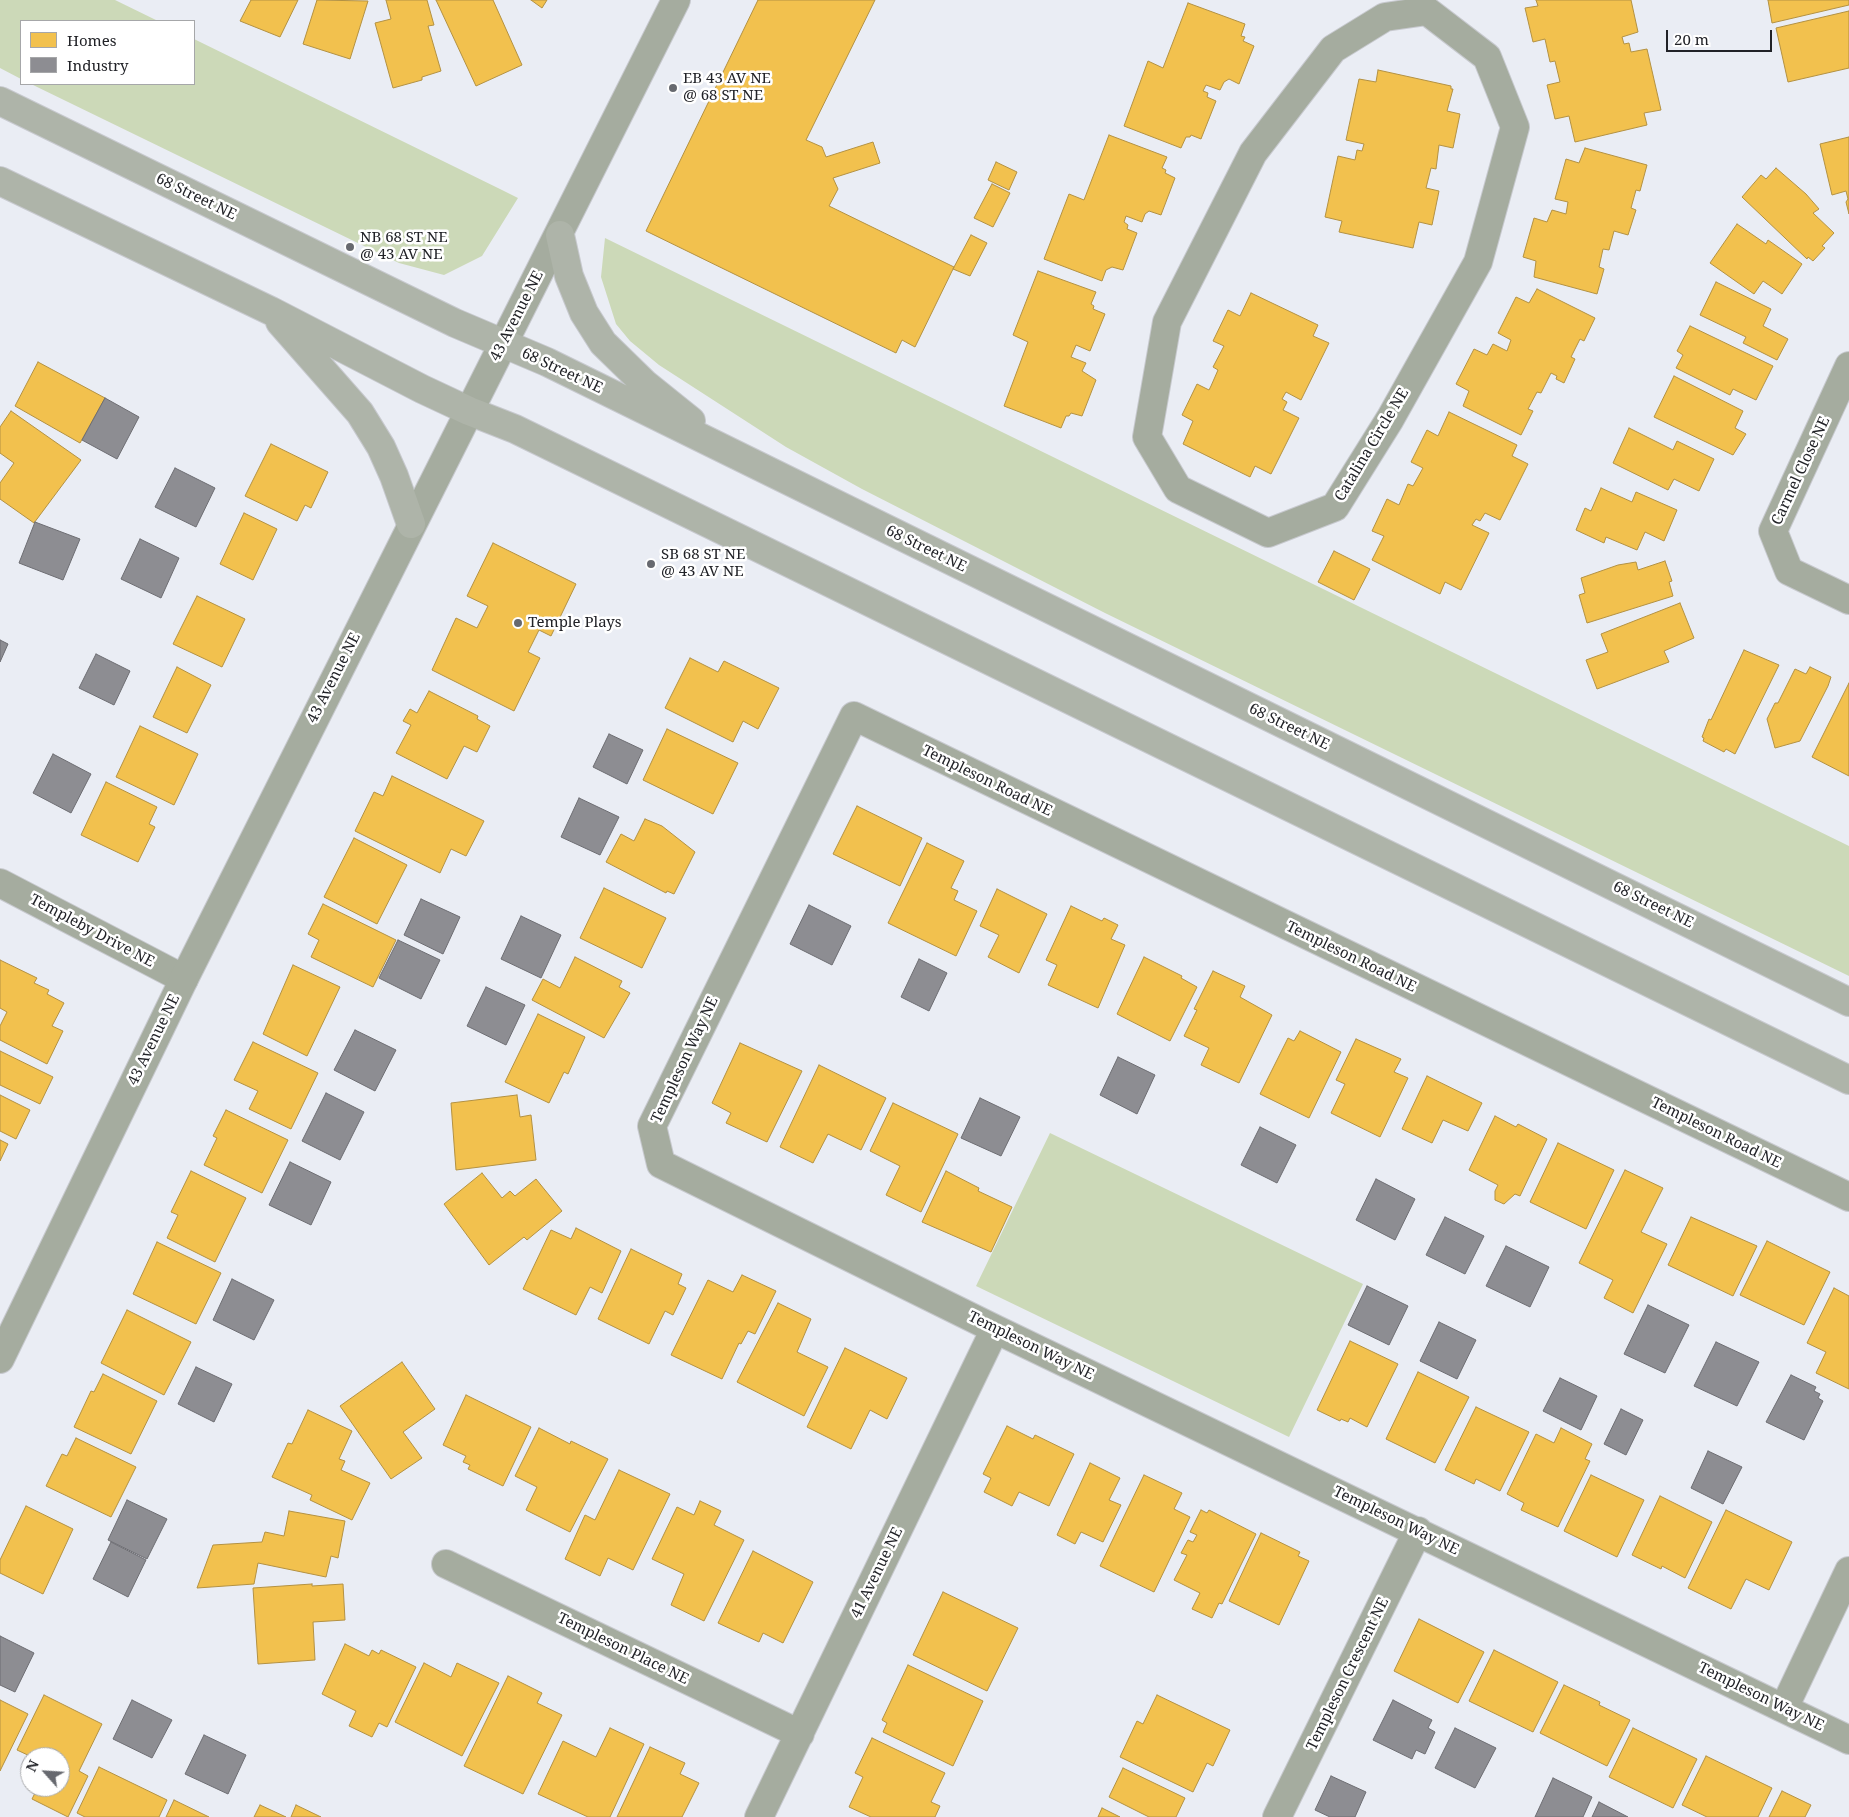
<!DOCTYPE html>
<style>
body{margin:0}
#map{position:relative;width:1849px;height:1817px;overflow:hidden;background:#eaedf4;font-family:"Noto Serif",serif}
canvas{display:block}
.legend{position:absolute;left:20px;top:20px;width:175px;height:65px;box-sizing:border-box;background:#fff;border:1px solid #a6a7a9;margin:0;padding:6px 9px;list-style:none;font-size:15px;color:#212227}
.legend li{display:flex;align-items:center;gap:10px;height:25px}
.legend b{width:25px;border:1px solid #a6a7a9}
.north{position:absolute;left:20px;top:1747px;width:50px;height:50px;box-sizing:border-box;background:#fff;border:1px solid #a6a7a9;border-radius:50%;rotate:296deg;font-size:14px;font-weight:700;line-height:20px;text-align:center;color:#212227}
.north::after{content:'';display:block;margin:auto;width:18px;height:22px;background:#67696f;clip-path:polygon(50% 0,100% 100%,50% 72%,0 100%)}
.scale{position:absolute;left:1666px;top:30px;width:106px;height:22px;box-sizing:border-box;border:2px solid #212227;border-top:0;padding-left:6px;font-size:15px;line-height:18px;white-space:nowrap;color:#212227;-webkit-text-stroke:4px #fff;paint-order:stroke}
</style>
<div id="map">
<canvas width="1849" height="1817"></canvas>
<ul class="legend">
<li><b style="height:14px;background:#f2c14e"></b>Homes</li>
<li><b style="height:14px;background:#8d8d92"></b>Industry</li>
</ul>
<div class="north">N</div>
<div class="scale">20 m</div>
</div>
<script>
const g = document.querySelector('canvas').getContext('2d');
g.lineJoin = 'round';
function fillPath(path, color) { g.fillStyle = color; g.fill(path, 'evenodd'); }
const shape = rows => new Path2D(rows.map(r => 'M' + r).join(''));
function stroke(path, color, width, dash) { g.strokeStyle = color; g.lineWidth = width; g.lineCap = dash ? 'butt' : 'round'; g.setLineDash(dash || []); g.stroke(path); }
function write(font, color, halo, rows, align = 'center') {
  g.font = font + ' "Noto Serif",serif'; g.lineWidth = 5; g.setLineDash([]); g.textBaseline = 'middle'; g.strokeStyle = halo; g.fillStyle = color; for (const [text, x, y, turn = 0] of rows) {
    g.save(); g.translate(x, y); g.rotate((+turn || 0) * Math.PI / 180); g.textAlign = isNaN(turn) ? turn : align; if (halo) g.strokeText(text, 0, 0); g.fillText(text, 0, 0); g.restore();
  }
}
const green = shape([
 [0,0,115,0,158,21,21,21,21,79,0,68],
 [194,39,502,190,518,198,482,256,444,275,399,263,31,84,194,84],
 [605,238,1849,846,1849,976,1105,613,862,489,786,447,659,365,630,341,616,324,601,277],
 [1050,1133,1363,1284,1289,1437,976,1286]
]);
const homes = shape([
 [251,0,298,0,280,37,240,21,251,0],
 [317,0,368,1,350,59,303,44,317,0],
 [386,0,427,0,434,25,428,26,441,71,422,77,422,80,393,88,375,23,391,19,386,0],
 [436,0,493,0,522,65,476,86,436,0],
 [531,0,547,0,542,8,531,0],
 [758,0,875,0,806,140,822,147,826,157,873,142,880,163,833,178,838,189,829,206,954,267,915,347,902,340,896,353,646,231,758,0],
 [1536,0,1631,0,1638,32,1622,37,1624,44,1629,43,1631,52,1647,49,1661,110,1644,113,1647,125,1575,142,1569,116,1555,119,1547,85,1560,82,1555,61,1550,62,1545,39,1533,42,1525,8,1538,6,1536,0],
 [1768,0,1849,0,1849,5,1772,23,1768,0],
 [1188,3,1245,24,1241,36,1245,37,1243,41,1254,46,1239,84,1229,79,1224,82,1220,90,1206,85,1203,91,1208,93,1207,97,1216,101,1201,139,1191,135,1190,137,1186,137,1181,148,1124,126,1148,61,1163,68,1188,3],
 [1849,11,1849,68,1788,82,1776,28,1849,11],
 [1378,70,1451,86,1451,89,1453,89,1447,111,1460,114,1453,148,1439,145,1436,169,1431,168,1426,188,1439,191,1432,225,1419,222,1413,248,1339,232,1342,221,1325,217,1338,156,1355,160,1357,150,1362,151,1364,144,1346,140,1359,79,1376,82,1378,70],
 [1109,135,1167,157,1162,168,1166,170,1165,173,1175,178,1161,215,1149,211,1145,214,1142,222,1126,216,1124,222,1128,225,1127,229,1137,233,1123,270,1112,267,1106,270,1102,281,1044,259,1069,194,1084,200,1109,135],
 [1849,137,1849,214,1846,202,1848,199,1846,191,1832,195,1820,144,1849,137],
 [1585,148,1647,165,1640,191,1636,190,1631,208,1636,210,1628,235,1614,231,1609,250,1603,249,1599,267,1604,269,1597,294,1534,277,1536,261,1523,257,1534,218,1547,222,1552,210,1566,214,1568,202,1555,199,1566,159,1579,163,1585,148],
 [996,162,1017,172,1009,190,988,180,996,162],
 [1776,168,1806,194,1819,209,1813,213,1834,233,1822,246,1825,248,1813,261,1808,257,1807,259,1742,197,1761,175,1766,179,1776,168],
 [992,184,1010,193,993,227,974,218,992,184],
 [1737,224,1766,244,1768,240,1802,264,1782,294,1763,281,1754,294,1710,263,1737,224],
 [971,235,987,243,970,276,953,269,971,235],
 [1038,271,1096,292,1091,304,1094,306,1093,309,1105,314,1090,351,1076,345,1071,357,1086,363,1082,371,1096,380,1082,416,1071,413,1069,416,1066,416,1061,428,1004,406,1028,342,1013,335,1038,271],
 [1716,282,1771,309,1763,326,1788,339,1777,360,1743,343,1746,337,1700,315,1716,282],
 [1537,289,1595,318,1584,341,1580,339,1571,357,1575,359,1564,383,1556,379,1557,376,1551,373,1541,393,1537,392,1528,409,1533,411,1521,435,1463,406,1469,391,1456,384,1474,349,1487,355,1493,344,1507,351,1511,340,1498,333,1516,297,1529,303,1537,289],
 [1251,293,1318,325,1313,336,1329,343,1301,400,1286,392,1282,399,1287,402,1283,410,1299,418,1271,474,1255,466,1250,477,1183,444,1193,421,1182,415,1197,384,1209,390,1211,386,1218,370,1213,367,1224,346,1213,341,1228,310,1240,316,1251,293],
 [1690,326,1773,366,1756,400,1733,389,1730,395,1676,368,1683,355,1677,351,1690,326],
 [38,362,105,398,80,443,15,406,38,362],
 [1674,376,1743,411,1735,428,1746,434,1733,455,1654,417,1674,376],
 [11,411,81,460,34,523,0,499,0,483,14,463,0,453,0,427,11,411],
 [1449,412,1517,445,1512,456,1528,464,1500,520,1485,513,1480,521,1476,519,1472,525,1489,533,1461,590,1445,582,1440,594,1372,560,1384,536,1372,531,1387,499,1399,505,1408,484,1413,486,1423,468,1411,462,1427,430,1438,436,1449,412],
 [1629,428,1673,450,1677,441,1714,459,1699,491,1674,479,1668,490,1613,463,1629,428],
 [271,444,328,472,311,508,305,505,297,521,245,496,271,444],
 [1601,488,1632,502,1636,492,1677,510,1664,541,1645,532,1637,550,1606,537,1604,543,1576,530,1585,508,1591,511,1601,488],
 [244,513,277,529,253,580,220,564,244,513],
 [493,543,576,584,551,636,539,630,528,652,540,658,514,711,432,670,456,618,477,628,488,606,467,596,493,543],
 [1334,551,1370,569,1354,600,1318,582,1334,551],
 [1665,561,1672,581,1669,582,1673,596,1587,623,1579,595,1585,593,1581,578,1618,565,1636,562,1638,570,1665,561],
 [197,596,245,619,222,667,173,644,197,596],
 [1680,603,1694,638,1664,651,1669,662,1597,689,1586,660,1608,652,1601,634,1680,603],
 [1744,650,1779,665,1735,754,1726,749,1724,752,1703,741,1704,738,1702,737,1709,719,1711,720,1744,650],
 [690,658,718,672,724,661,779,688,758,729,743,721,733,742,665,708,690,658],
 [177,667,211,685,187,733,153,717,177,667],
 [1810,667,1831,677,1828,686,1800,741,1775,748,1767,719,1775,703,1778,703,1795,669,1806,674,1810,667],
 [1849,683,1849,776,1812,757,1849,683],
 [429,691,478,716,477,719,490,726,477,752,464,746,447,779,396,753,411,725,403,721,410,709,417,713,429,691],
 [140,726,198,754,174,805,116,777,140,726],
 [667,729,738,763,713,814,643,780,667,729],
 [392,776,484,821,466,856,451,849,440,873,355,831,374,792,383,796,392,776],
 [106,782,157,807,149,824,155,827,138,862,81,835,106,782],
 [857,806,922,838,900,886,833,854,857,806],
 [645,819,662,826,695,852,674,894,667,891,666,893,606,862,621,834,634,841,645,819],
 [354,838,407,865,377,924,324,897,354,838],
 [927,843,964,861,951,888,958,891,954,900,977,911,956,956,888,923,927,843],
 [604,888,666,918,642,968,580,938,604,888],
 [997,889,1047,914,1019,973,988,957,999,935,980,926,997,889],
 [323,904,396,940,373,987,311,957,319,940,308,934,323,904],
 [1071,906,1102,921,1104,918,1118,925,1111,939,1125,945,1098,1008,1048,985,1057,965,1046,960,1071,906],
 [575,957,622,981,619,987,630,993,604,1038,532,1000,543,979,560,988,575,957],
 [1144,957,1182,976,1181,978,1197,987,1170,1041,1117,1014,1144,957],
 [0,960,37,978,34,983,49,990,47,994,64,1003,52,1026,63,1031,47,1064,0,1040,0,1026,7,1012,0,1008,0,960],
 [293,965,340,987,307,1056,263,1034,293,965],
 [1213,971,1245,986,1240,997,1272,1015,1239,1083,1201,1065,1209,1048,1184,1036,1197,1010,1194,1009,1213,971],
 [538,1014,585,1037,568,1074,564,1072,549,1103,505,1082,538,1014],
 [1300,1031,1341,1052,1309,1118,1260,1094,1288,1038,1294,1041,1300,1031],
 [1356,1039,1401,1059,1394,1072,1408,1078,1380,1137,1331,1113,1345,1084,1336,1080,1356,1039],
 [253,1042,318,1073,291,1129,249,1109,258,1091,234,1080,253,1042],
 [740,1043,802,1071,767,1142,726,1123,731,1113,712,1103,740,1043],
 [0,1051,53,1077,40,1104,0,1085,0,1051],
 [819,1065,886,1098,861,1150,828,1134,813,1163,780,1147,819,1065],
 [1427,1076,1482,1103,1468,1131,1443,1120,1432,1143,1402,1129,1427,1076],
 [0,1095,30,1110,16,1139,0,1131,0,1095],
 [517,1095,520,1117,531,1115,536,1160,456,1170,451,1103,517,1095],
 [893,1103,958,1134,921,1212,886,1195,900,1166,870,1151,893,1103],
 [226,1110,288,1140,262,1193,204,1165,217,1138,213,1136,226,1110],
 [1495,1116,1516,1127,1518,1124,1547,1139,1520,1196,1515,1194,1504,1204,1495,1200,1495,1191,1498,1185,1469,1170,1495,1116],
 [0,1140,8,1144,0,1161,0,1140],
 [1558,1143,1614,1170,1586,1229,1530,1202,1558,1143],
 [1625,1170,1663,1188,1641,1232,1667,1244,1633,1313,1604,1298,1613,1280,1579,1263,1625,1170],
 [191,1171,246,1198,215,1262,167,1238,178,1215,171,1212,191,1171],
 [946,1171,979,1188,978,1191,1012,1207,991,1252,922,1222,946,1171],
 [482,1173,502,1198,510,1191,515,1196,536,1179,562,1211,527,1240,524,1237,489,1265,444,1204,482,1173],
 [1691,1217,1757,1246,1733,1296,1668,1265,1691,1217],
 [576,1228,621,1251,602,1293,590,1287,576,1315,523,1289,551,1230,571,1239,576,1228],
 [1767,1241,1830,1272,1804,1325,1740,1295,1767,1241],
 [157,1242,221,1273,196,1324,133,1294,157,1242],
 [631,1249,682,1274,678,1284,686,1288,673,1315,665,1311,649,1344,598,1319,631,1249],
 [742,1275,776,1291,755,1334,748,1331,741,1344,739,1343,722,1379,671,1355,708,1280,733,1292,742,1275],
 [1834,1288,1849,1296,1849,1389,1816,1373,1826,1352,1807,1343,1834,1288],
 [778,1303,811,1319,797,1352,828,1367,804,1416,737,1382,778,1303],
 [127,1310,191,1342,164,1395,101,1363,127,1310],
 [1350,1341,1398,1364,1367,1427,1350,1418,1348,1422,1341,1419,1340,1421,1317,1410,1350,1341],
 [845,1348,907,1378,887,1419,870,1410,851,1449,807,1427,845,1348],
 [402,1362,435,1409,403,1432,422,1458,391,1479,340,1406,402,1362],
 [1418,1372,1469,1397,1435,1463,1386,1439,1418,1372],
 [103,1374,157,1401,131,1454,74,1427,91,1391,94,1392,103,1374],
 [466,1395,531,1427,503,1486,468,1469,470,1465,463,1462,466,1456,443,1445,466,1395],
 [1476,1407,1529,1432,1500,1491,1476,1479,1474,1484,1445,1470,1476,1407],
 [308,1410,352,1431,339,1459,345,1461,341,1470,370,1483,352,1520,310,1500,312,1495,272,1477,288,1443,292,1444,308,1410],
 [1007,1426,1033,1439,1035,1435,1074,1454,1049,1506,1019,1492,1012,1506,984,1492,991,1478,983,1474,1007,1426],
 [539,1428,570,1444,571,1441,608,1459,570,1532,526,1510,537,1487,515,1476,539,1428],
 [1561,1428,1592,1444,1585,1459,1590,1461,1558,1527,1521,1510,1524,1503,1507,1494,1536,1434,1554,1443,1561,1428],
 [76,1438,136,1467,111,1517,46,1486,62,1454,67,1456,76,1438],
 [1090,1463,1120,1478,1109,1500,1121,1505,1103,1542,1081,1532,1075,1544,1057,1535,1090,1463],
 [619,1470,670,1494,633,1570,608,1558,600,1576,565,1559,585,1515,595,1520,619,1470],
 [1144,1475,1182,1493,1174,1509,1190,1517,1154,1592,1100,1566,1144,1475],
 [1591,1475,1644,1500,1617,1557,1564,1531,1591,1475],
 [1660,1496,1712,1522,1685,1578,1662,1566,1661,1569,1632,1555,1660,1496],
 [700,1501,721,1511,714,1525,744,1540,704,1621,671,1605,684,1574,652,1559,677,1507,694,1515,700,1501],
 [26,1506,73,1529,43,1594,0,1573,0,1560,26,1506],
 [1201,1510,1207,1513,1209,1510,1256,1534,1222,1604,1219,1603,1212,1618,1192,1609,1200,1593,1174,1580,1187,1555,1181,1553,1188,1540,1193,1542,1197,1535,1190,1532,1201,1510],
 [1726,1510,1792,1542,1769,1590,1746,1579,1731,1609,1688,1588,1726,1510],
 [289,1511,345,1521,338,1558,331,1556,326,1577,258,1563,254,1584,197,1588,213,1545,262,1542,265,1532,284,1536,289,1511],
 [1261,1533,1300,1552,1298,1556,1309,1561,1279,1625,1229,1601,1261,1533],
 [753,1551,813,1582,783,1643,763,1633,759,1642,718,1623,753,1551],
 [312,1584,312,1586,343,1584,345,1620,313,1622,315,1660,258,1664,253,1588,312,1584],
 [943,1592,1018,1628,987,1691,913,1655,943,1592],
 [1419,1619,1484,1652,1458,1703,1394,1671,1419,1619],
 [345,1644,369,1656,372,1650,379,1654,381,1650,416,1667,387,1727,379,1723,372,1737,349,1726,356,1711,322,1694,345,1644],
 [1494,1650,1558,1682,1533,1732,1469,1701,1494,1650],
 [424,1663,451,1677,457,1663,499,1683,462,1756,395,1722,424,1663],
 [908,1665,983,1701,953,1766,883,1732,887,1723,882,1720,908,1665],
 [508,1676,542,1693,537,1703,562,1715,523,1794,464,1766,508,1676],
 [1564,1685,1600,1702,1599,1705,1630,1720,1607,1766,1540,1733,1564,1685],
 [44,1695,102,1724,79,1771,88,1776,68,1817,32,1799,38,1787,60,1787,60,1757,32,1757,17,1750,44,1695],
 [1157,1695,1230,1730,1213,1766,1207,1763,1193,1792,1120,1757,1137,1721,1143,1724,1157,1695],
 [0,1700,28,1714,0,1771,0,1700],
 [610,1728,644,1744,610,1817,588,1817,538,1794,563,1741,596,1757,610,1728],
 [1633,1728,1697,1759,1673,1808,1609,1777,1633,1728],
 [872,1738,945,1773,931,1802,940,1806,935,1817,871,1817,849,1807,863,1777,855,1773,872,1738],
 [650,1747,685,1763,680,1774,699,1783,682,1817,617,1817,650,1747],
 [1706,1756,1772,1788,1758,1817,1707,1817,1682,1805,1706,1756],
 [99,1767,167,1800,159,1817,85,1817,77,1813,99,1767],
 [1123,1768,1185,1798,1176,1817,1149,1817,1109,1797,1123,1768],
 [1782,1791,1811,1805,1805,1817,1769,1817,1782,1791],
 [174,1800,209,1817,166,1817,174,1800],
 [260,1805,286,1817,254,1817,260,1805],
 [296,1805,321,1817,291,1817,296,1805],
 [1102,1808,1120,1817,1098,1817,1102,1808]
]);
const industry = shape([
 [105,398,139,417,117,459,82,440,105,398],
 [175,468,215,488,196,527,155,507,175,468],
 [35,522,80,539,63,580,19,563,35,522],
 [140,539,179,558,161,598,121,579,140,539],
 [0,640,8,644,0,662,0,640],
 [96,654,130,671,114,705,79,688,96,654],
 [609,734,643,750,627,784,593,767,609,734],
 [53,754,91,774,71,813,33,793,53,754],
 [579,798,619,817,600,855,561,837,579,798],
 [421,899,460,917,443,954,404,935,421,899],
 [809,905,851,926,832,965,790,944,809,905],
 [521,916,561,935,541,978,501,959,521,916],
 [398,940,440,960,421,999,379,978,398,940],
 [919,959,947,973,929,1011,901,997,919,959],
 [486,987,525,1005,506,1045,467,1026,486,987],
 [355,1030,396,1050,375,1091,334,1070,355,1030],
 [1118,1057,1155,1075,1137,1114,1100,1095,1118,1057],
 [326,1093,364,1112,340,1160,302,1141,326,1093],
 [980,1098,1020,1117,1001,1156,961,1138,980,1098],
 [1260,1127,1296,1145,1277,1183,1241,1165,1260,1127],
 [290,1162,331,1182,311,1225,269,1205,290,1162],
 [1376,1179,1415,1199,1395,1240,1356,1220,1376,1179],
 [1445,1217,1484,1236,1465,1274,1426,1255,1445,1217],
 [1506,1246,1549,1267,1530,1307,1486,1286,1506,1246],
 [232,1279,274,1300,254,1340,213,1320,232,1279],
 [1367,1286,1408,1306,1389,1345,1348,1325,1367,1286],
 [1648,1305,1689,1325,1665,1373,1624,1354,1648,1305],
 [1439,1322,1476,1340,1457,1379,1420,1361,1439,1322],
 [1716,1342,1759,1362,1737,1406,1694,1386,1716,1342],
 [196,1367,232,1384,214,1422,178,1404,196,1367],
 [1791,1375,1816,1387,1814,1391,1820,1394,1818,1398,1823,1401,1804,1440,1766,1422,1791,1375],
 [1560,1378,1597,1396,1581,1430,1543,1411,1560,1378],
 [1621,1409,1643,1420,1626,1455,1604,1444,1621,1409],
 [1708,1451,1742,1467,1723,1504,1691,1488,1708,1451],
 [127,1500,167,1519,147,1559,108,1540,127,1500],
 [111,1542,146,1560,128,1597,93,1579,111,1542],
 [0,1636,34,1653,15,1692,0,1685,0,1636],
 [132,1700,172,1720,152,1758,113,1739,132,1700],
 [1393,1700,1432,1720,1428,1728,1435,1732,1425,1754,1416,1750,1412,1759,1373,1740,1393,1700],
 [1455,1728,1496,1748,1475,1788,1435,1768,1455,1728],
 [204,1735,246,1755,228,1794,185,1774,204,1735],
 [1331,1776,1366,1792,1355,1817,1330,1817,1315,1810,1331,1776],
 [1553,1778,1592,1797,1583,1817,1535,1817,1553,1778],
 [1599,1802,1628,1817,1592,1817,1599,1802]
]);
const minor = shape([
 [1427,11,1487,57,1515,127,1478,262,1390,419,1335,507,1268,533,1178,489,1147,437,1167,322,1253,153,1333,49,1385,17,1427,11],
 [1849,366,1773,531,1789,571,1849,600],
 [0,883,184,979],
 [1849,1197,854,716,652,1126,661,1164,995,1329,1849,1740],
 [446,1564,800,1734],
 [1784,1708,1849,1571],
 [759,1817,995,1329],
 [1277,1817,1418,1531]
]);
const tertiary = shape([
 [0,1359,184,979,676,0]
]);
const secondary = shape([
 [0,101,455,323,547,362,1849,1002],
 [0,181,271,311,422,389,469,411,515,429,1849,1080],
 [560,235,569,276,584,313,603,343,645,384,691,421],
 [280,322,360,413,381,447,394,476,411,524]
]);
const markers = [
 [673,88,5,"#67696f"],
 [350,247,5,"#67696f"],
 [651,564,5,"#67696f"],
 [518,623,5,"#67696f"]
];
const poiNames = [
 ["EB 43 AV NE",683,79],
 ["@ 68 ST NE",683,96],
 ["NB 68 ST NE",360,238],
 ["@ 43 AV NE",360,255],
 ["SB 68 ST NE",661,555],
 ["@ 43 AV NE",661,572],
 ["Temple Plays",528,623]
];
const streetNames = [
 ["68 Street NE",196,197,26],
 ["43 Avenue NE",517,316,-63],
 ["68 Street NE",562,371,25],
 ["Catalina Circle NE",1372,445,-59],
 ["Carmel Close NE",1801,471,-65],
 ["68 Street NE",926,549,26],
 ["43 Avenue NE",334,678,-63],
 ["68 Street NE",1289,727,26],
 ["Templeson Road NE",987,781,26],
 ["68 Street NE",1653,905,26],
 ["Templeby Drive NE",92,931,28],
 ["Templeson Road NE",1351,957,26],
 ["43 Avenue NE",154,1040,-64],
 ["Templeson Way NE",685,1060,-65],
 ["Templeson Road NE",1716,1133,26],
 ["Templeson Way NE",1031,1346,26],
 ["Templeson Way NE",1396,1521,26],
 ["41 Avenue NE",877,1573,-64],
 ["Templeson Place NE",623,1649,26],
 ["Templeson Crescent NE",1348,1674,-64],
 ["Templeson Way NE",1761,1697,26]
];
fillPath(green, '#ccd9b8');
fillPath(homes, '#f2c14e');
stroke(homes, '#b39142', 1);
fillPath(industry, '#8d8d92');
stroke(industry, '#6d6d72', 1);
stroke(minor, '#c7c9ce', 30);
stroke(tertiary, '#c7c9ce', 30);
stroke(secondary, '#c7c9ce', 30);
stroke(minor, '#a5ac9f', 28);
stroke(tertiary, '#a5ac9f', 28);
stroke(secondary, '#aeb4a9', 28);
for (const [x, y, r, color] of markers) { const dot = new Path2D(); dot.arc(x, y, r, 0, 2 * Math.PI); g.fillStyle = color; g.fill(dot); stroke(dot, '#fff', 2); }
write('15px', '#212227', '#fff', poiNames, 'left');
write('15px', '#212227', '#fff', streetNames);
</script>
